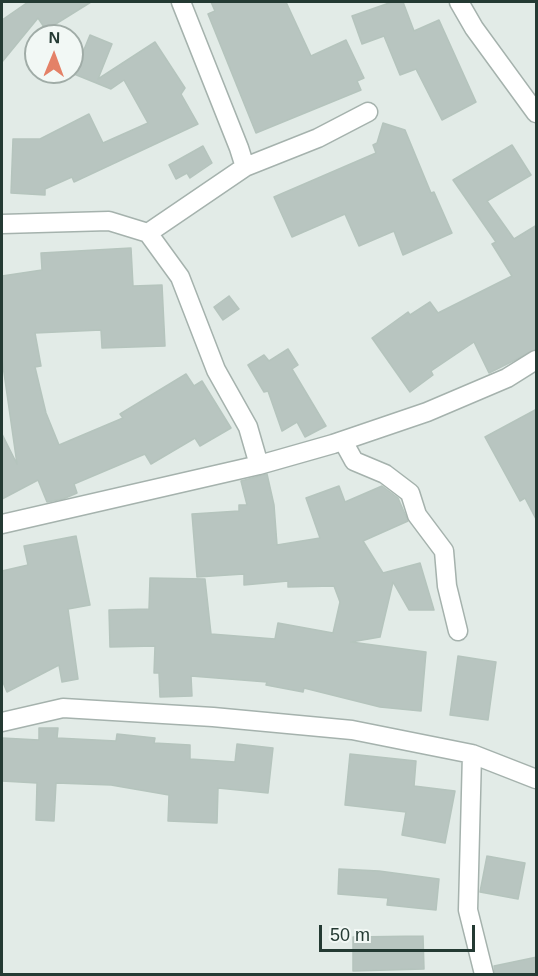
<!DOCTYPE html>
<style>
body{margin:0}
#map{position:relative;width:538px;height:976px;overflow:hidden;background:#e2ebe7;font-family:Helvetica,sans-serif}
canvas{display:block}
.frame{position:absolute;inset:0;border:3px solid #243a33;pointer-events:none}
.north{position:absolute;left:24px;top:24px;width:60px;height:60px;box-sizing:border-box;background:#f2f8f5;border:2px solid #a0aca7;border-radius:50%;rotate:1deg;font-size:16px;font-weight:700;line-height:24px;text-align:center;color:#243a33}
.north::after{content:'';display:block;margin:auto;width:21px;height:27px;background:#e48167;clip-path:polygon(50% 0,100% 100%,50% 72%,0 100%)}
.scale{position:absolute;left:319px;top:925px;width:156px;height:27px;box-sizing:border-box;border:3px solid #243a33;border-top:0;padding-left:8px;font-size:18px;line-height:21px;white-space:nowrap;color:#243a33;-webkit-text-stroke:4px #f2f8f5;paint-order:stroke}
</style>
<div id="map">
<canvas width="538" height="976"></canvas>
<div class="frame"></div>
<div class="north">N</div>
<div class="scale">50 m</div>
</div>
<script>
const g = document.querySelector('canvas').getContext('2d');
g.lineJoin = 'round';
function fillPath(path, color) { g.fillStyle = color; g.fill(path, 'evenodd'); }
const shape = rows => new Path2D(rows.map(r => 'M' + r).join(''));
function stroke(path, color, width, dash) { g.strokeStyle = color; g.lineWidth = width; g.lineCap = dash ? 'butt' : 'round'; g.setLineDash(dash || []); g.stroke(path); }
const building = shape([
 [28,2,91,2,46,30,38,18,2,62,2,20,28,2],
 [211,2,286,2,311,56,346,40,364,78,357,81,361,90,256,133,208,14,215,11,211,2],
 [392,2,403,2,414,31,439,20,476,102,442,120,416,69,400,75,384,36,362,44,352,16,392,2],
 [90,35,112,44,98,79,155,42,185,88,181,94,198,124,74,182,72,177,45,189,45,195,11,193,13,139,40,139,89,114,103,143,148,123,124,80,111,89,74,74,90,35],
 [383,123,405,130,431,193,434,192,452,233,403,255,394,231,359,246,345,214,292,237,274,197,376,153,373,145,377,143,383,123],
 [512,145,531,175,487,201,514,239,537,225,537,349,489,373,474,342,431,371,433,375,410,392,372,338,408,312,410,315,430,302,438,313,512,276,492,244,496,242,453,180,512,145],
 [203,146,212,163,190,178,187,173,176,179,169,165,203,146],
 [131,248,133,286,162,285,165,346,102,348,101,330,35,333,41,366,35,367,46,413,59,445,123,418,120,414,186,374,194,386,202,381,231,428,200,446,195,438,151,464,145,454,74,484,77,493,63,499,47,502,38,480,2,499,2,434,17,464,2,359,2,276,42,270,41,253,131,248],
 [229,296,239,309,223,320,214,307,229,296],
 [288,349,298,365,292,369,326,426,305,437,297,422,282,431,268,391,264,392,248,365,264,355,269,361,288,349],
 [537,409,537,521,525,498,520,501,485,437,537,409],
 [267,474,274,505,277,545,320,538,306,498,339,486,345,502,382,486,398,498,408,521,363,541,383,573,420,563,434,610,409,610,393,582,380,637,351,642,426,652,421,711,380,707,304,688,303,692,266,685,267,682,191,676,192,696,160,697,159,673,154,673,155,646,110,647,109,610,149,609,150,578,205,579,211,634,275,639,278,623,333,633,340,602,334,586,288,587,288,581,244,585,244,574,197,577,192,514,239,511,239,505,247,505,241,481,267,474],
 [76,536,90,605,68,609,78,679,62,682,59,665,7,692,2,680,2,571,28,565,24,546,76,536],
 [458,656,496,662,488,720,450,715,458,656],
 [39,728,58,728,57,738,116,741,117,734,155,738,154,743,190,745,190,759,235,762,237,744,273,748,268,793,218,788,217,823,168,821,169,795,111,785,56,783,54,821,36,820,37,783,2,781,2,738,39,740,39,728],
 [350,754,416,761,414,786,455,791,445,843,402,835,406,812,345,805,350,754],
 [487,856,525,863,518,899,480,892,487,856],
 [339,869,379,871,439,879,436,910,387,905,388,898,338,894,339,869],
 [423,936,424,969,353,971,353,937,423,936],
 [537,957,537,975,495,975,494,966,537,957]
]);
const minor = shape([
 [181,2,239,148,245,167],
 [459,2,474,28,536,113],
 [2,224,109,221,148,233],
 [343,441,354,461,385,474,410,493,417,515,444,551,447,586,458,631],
 [259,465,248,427,216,370,180,277,148,233,245,167,318,138,368,112],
 [2,524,259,465,333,444,427,412,507,378,536,360],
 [2,722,63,708,213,717,352,730,472,754,536,779],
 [472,754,468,910,484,974]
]);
fillPath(building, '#b8c5c0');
stroke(building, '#b5c4bd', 1.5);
stroke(minor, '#a5b2ad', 21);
stroke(minor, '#fff', 18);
</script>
